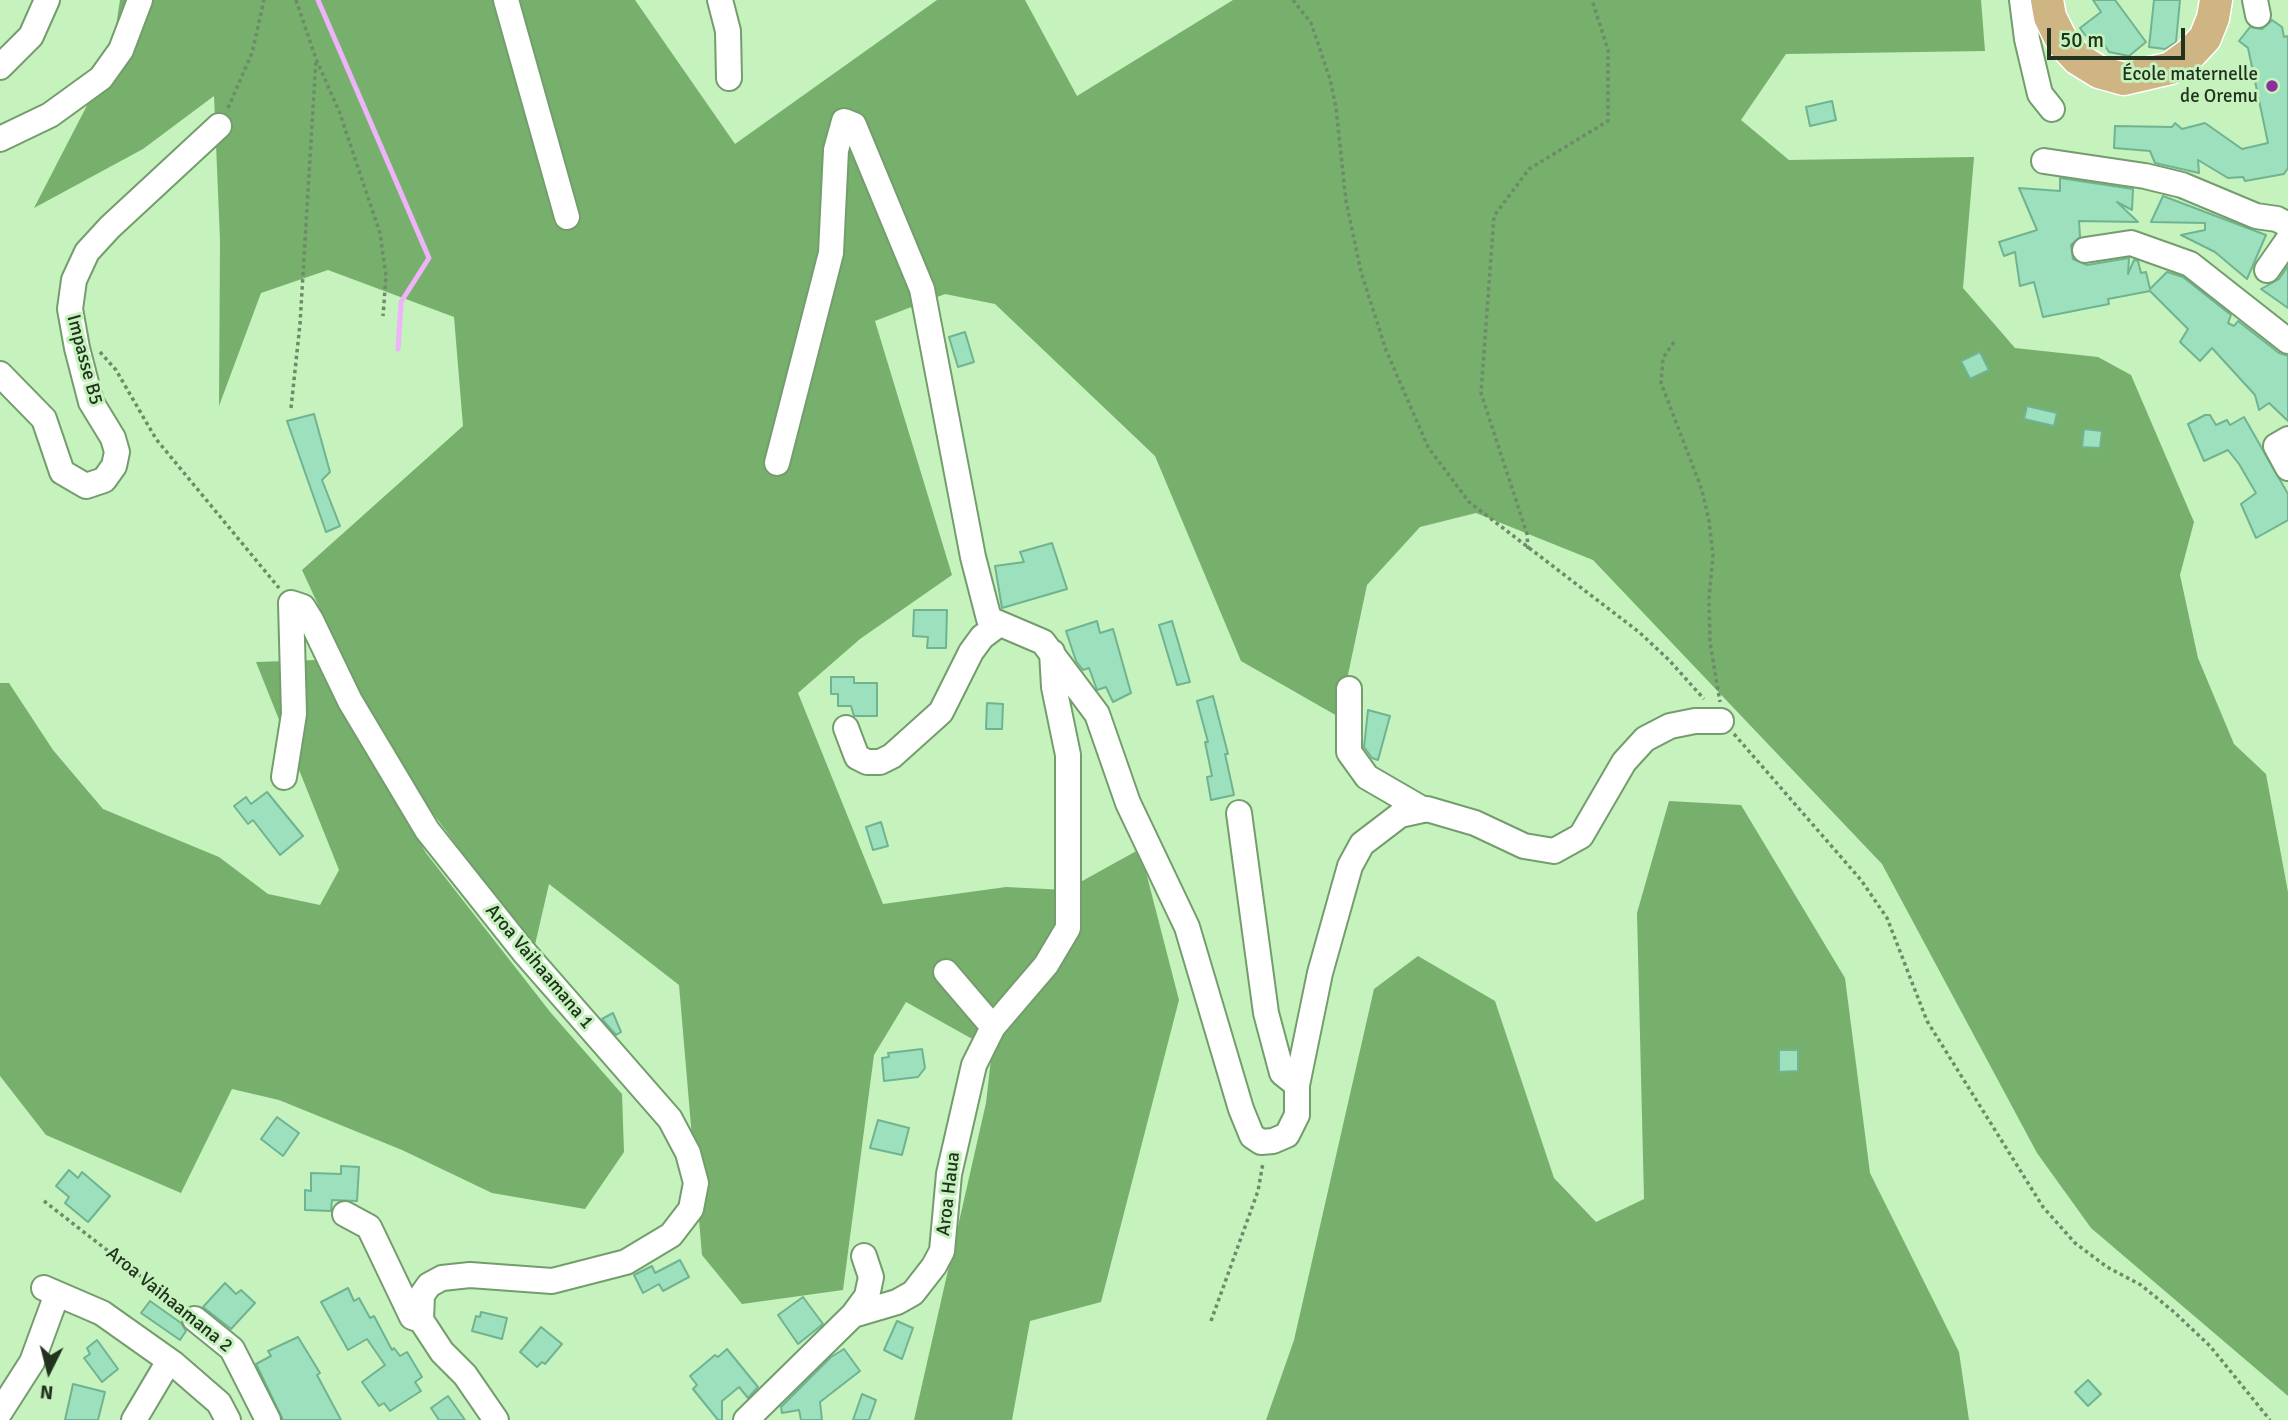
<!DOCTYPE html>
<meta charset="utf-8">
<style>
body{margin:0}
#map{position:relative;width:2288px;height:1420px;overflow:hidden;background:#c5f2bd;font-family:Signika,sans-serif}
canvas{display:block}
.north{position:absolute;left:14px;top:1336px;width:70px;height:70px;-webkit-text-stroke:5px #c5f2bd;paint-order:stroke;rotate:186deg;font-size:19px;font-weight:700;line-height:28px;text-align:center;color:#21321e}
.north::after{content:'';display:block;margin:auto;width:24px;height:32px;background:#21321e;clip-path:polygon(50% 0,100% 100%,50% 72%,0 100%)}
.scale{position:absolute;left:2047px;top:28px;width:138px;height:32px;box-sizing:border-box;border:4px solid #21321e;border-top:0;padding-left:9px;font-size:21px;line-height:24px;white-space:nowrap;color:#21321e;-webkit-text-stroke:5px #c5f2bd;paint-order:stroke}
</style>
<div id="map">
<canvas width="2288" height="1420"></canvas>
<div class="north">N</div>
<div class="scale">50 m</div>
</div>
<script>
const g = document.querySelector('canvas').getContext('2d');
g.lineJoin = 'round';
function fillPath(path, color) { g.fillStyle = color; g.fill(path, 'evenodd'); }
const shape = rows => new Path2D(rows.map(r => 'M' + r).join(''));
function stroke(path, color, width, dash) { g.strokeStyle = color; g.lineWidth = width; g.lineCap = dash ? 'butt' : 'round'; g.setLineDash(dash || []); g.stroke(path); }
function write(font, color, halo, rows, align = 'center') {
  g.font = font + ' Signika,sans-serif'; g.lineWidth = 6; g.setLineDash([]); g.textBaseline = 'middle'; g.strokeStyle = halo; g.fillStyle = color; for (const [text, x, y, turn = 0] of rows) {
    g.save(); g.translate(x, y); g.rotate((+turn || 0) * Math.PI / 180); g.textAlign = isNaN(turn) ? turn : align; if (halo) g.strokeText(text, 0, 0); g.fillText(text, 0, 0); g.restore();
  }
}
const forest = shape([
 [120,0,635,0,735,144,937,0,1025,0,1077,96,1233,0,1981,0,1985,51,1786,54,1741,120,1789,160,1974,157,1963,288,2015,348,2098,357,2131,375,2194,522,2180,575,2198,658,2234,744,2266,774,2288,892,2288,1396,2091,1228,2037,1153,1882,864,1593,560,1476,513,1420,527,1367,585,1339,717,1241,661,1155,456,995,304,945,294,875,321,952,575,860,639,798,693,883,904,1006,887,1066,890,1140,849,1179,1000,1101,1302,1030,1321,1012,1420,914,1420,986,1103,992,1050,906,1002,874,1055,843,1290,742,1304,702,1255,679,985,549,884,534,949,385,749,302,570,463,426,454,317,328,270,261,293,219,406,220,240,214,96,143,149,34,208,111,59],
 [316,660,426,853,551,1013,622,1094,624,1152,585,1209,492,1193,402,1150,279,1100,232,1089,181,1193,46,1135,0,1076,0,683,9,683,53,750,103,809,219,857,268,894,320,905,339,870,256,662],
 [1669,801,1741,805,1845,978,1870,1173,1959,1352,1969,1420,1266,1420,1294,1340,1374,989,1418,956,1495,1001,1554,1178,1596,1222,1644,1199,1637,913]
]);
const stream = shape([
 [318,0,429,258,401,302,398,349]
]);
const building = shape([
 [2093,0,2115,0,2146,42,2129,56,2109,52,2105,46,2102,48,2085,35,2080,28,2101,12,2093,0],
 [2154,0,2180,0,2176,42,2165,49,2149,47,2154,0],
 [2272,20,2282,27,2284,37,2288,36,2288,168,2284,174,2245,181,2243,177,2228,178,2198,160,2199,173,2155,163,2150,151,2114,148,2115,126,2172,127,2175,123,2182,129,2205,123,2242,149,2268,143,2248,48,2239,41,2250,27,2262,29,2272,20],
 [1832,101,1836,120,1810,126,1806,107,1832,101],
 [2060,178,2133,189,2132,210,2117,202,2138,222,2079,221,2080,237,2071,245,2073,259,2087,265,2129,258,2128,274,2134,260,2138,261,2141,273,2146,272,2150,289,2167,272,2183,277,2231,315,2228,323,2234,326,2238,321,2279,353,2288,356,2288,421,2269,403,2259,410,2255,395,2212,348,2200,361,2180,342,2188,329,2150,291,2108,299,2109,304,2043,317,2034,282,2020,286,2015,252,2004,256,1999,242,2037,230,2019,188,2060,191,2060,178],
 [2163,196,2266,235,2247,279,2215,252,2181,235,2205,230,2205,223,2151,222,2163,196],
 [2288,266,2288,308,2261,289,2279,279,2288,266],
 [965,332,974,362,958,367,949,337,965,332],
 [1980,352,1989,370,1970,379,1961,361,1980,352],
 [2027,406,2057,413,2054,426,2024,419,2027,406],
 [314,414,330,472,322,480,340,526,326,532,287,421,314,414],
 [2205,415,2210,415,2216,425,2227,420,2230,425,2244,417,2288,494,2288,520,2256,538,2241,504,2256,493,2239,464,2228,450,2204,461,2188,424,2205,415],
 [2084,429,2102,431,2100,448,2082,447,2084,429],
 [1052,543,1067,589,1002,608,995,566,1024,562,1020,552,1052,543],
 [914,610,947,610,946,648,927,648,928,637,913,636,914,610],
 [1097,621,1100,633,1113,629,1131,693,1113,702,1106,687,1097,690,1089,668,1083,670,1076,661,1066,631,1097,621],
 [1172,621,1190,682,1177,685,1159,625,1172,621],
 [831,677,854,677,854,683,877,683,877,716,854,716,851,706,838,706,838,694,831,694,831,677],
 [1213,696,1228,754,1225,754,1234,795,1211,800,1207,777,1212,776,1205,742,1208,742,1197,701,1213,696],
 [987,703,1003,704,1002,729,986,729,987,703],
 [1368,710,1390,716,1378,760,1372,758,1364,747,1368,710],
 [267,792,303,836,280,855,253,820,248,824,234,806,246,797,251,804,267,792],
 [881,822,888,846,873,850,866,827,881,822],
 [613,1013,621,1032,616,1035,602,1019,613,1013],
 [922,1049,925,1068,918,1077,884,1081,882,1058,889,1057,888,1053,922,1049],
 [1779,1050,1798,1050,1798,1071,1779,1072,1779,1050],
 [277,1117,299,1133,283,1156,261,1139,277,1117],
 [878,1120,909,1128,902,1155,870,1148,878,1120],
 [341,1166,359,1167,357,1201,332,1200,331,1211,305,1210,305,1190,311,1191,311,1173,341,1174,341,1166],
 [69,1170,78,1178,82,1172,110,1196,88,1222,65,1203,69,1197,56,1186,69,1170],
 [680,1260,689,1277,663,1291,659,1284,643,1293,634,1275,652,1266,655,1273,680,1260],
 [225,1283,236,1294,241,1290,255,1303,231,1329,203,1307,225,1283],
 [348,1288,354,1301,359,1298,370,1318,374,1316,392,1350,394,1348,400,1356,407,1352,422,1377,415,1382,421,1391,390,1411,384,1403,379,1406,362,1382,385,1365,367,1339,348,1350,321,1302,348,1288],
 [803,1297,823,1324,798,1344,778,1315,803,1297],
 [150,1301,181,1323,186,1331,180,1340,141,1313,150,1301],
 [481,1312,507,1318,502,1339,472,1331,476,1316,480,1317,481,1312],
 [897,1321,913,1328,902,1359,884,1350,897,1321],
 [541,1327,562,1344,545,1364,542,1362,537,1367,520,1352,541,1327],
 [298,1337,320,1373,317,1375,341,1420,283,1420,256,1364,271,1356,268,1351,298,1337],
 [97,1340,118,1369,102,1382,84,1358,90,1354,87,1348,97,1340],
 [727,1349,758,1387,748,1398,739,1387,722,1401,722,1420,718,1420,693,1389,697,1385,690,1376,715,1355,718,1357,727,1349],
 [844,1349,860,1371,820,1402,822,1420,801,1420,799,1410,782,1413,781,1407,831,1357,844,1349],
 [2088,1380,2101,1394,2088,1406,2075,1392,2088,1380],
 [73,1384,105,1392,98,1420,65,1420,73,1384],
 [862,1394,876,1400,869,1420,853,1420,862,1394],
 [448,1396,465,1420,439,1420,431,1408,448,1396]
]);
const path = shape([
 [296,0,316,59,339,111,380,233,386,276,383,316],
 [1293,0,1311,23,1330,79,1336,108,1346,201,1361,272,1386,350,1428,447,1469,502,1639,632,1669,660,1704,699],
 [228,108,252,53,264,0],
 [1674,342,1663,358,1661,383,1702,490,1709,521,1713,555,1709,599,1710,642,1720,702],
 [100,352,116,370,156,439,279,588],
 [291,408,300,324,316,59],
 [1528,549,1527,534,1481,393,1494,216,1529,169,1608,121,1608,50,1592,0],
 [1734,734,1861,880,1887,918,1927,1021,2043,1207,2075,1243,2107,1267,2141,1285,2174,1312,2210,1346,2270,1420],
 [44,1201,180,1307],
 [1211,1321,1258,1191,1263,1163]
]);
const minor = shape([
 [506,0,567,217],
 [720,0,728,31,729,78],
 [2022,0,2027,39,2040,94,2052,109],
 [2255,0,2258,15],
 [0,67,31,36,47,0],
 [0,139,50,115,101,78,121,50,140,0],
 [2044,161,2145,176,2182,185,2256,216,2277,219,2288,225],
 [2085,250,2131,243,2190,264,2288,341],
 [2267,270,2288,240],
 [0,374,44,419,62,472,86,486,104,480,114,466,117,452,113,438,91,402,77,348,70,309,74,280,87,252,110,227,219,126],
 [2288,439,2276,446,2288,468],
 [777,463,831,253,836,150,844,121,854,125,922,289,973,557,989,619,1043,642,1097,714,1128,803,1187,927,1241,1109,1252,1136,1261,1142,1273,1141,1287,1135,1297,1115,1297,1085,1320,973,1350,866,1362,844,1400,815,1427,809,1475,823,1524,846,1554,851,1581,836,1624,762,1645,739,1670,726,1695,721,1721,721],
 [1349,689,1349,752,1367,777,1424,810],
 [846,728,857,757,867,762,880,762,892,756,941,712,971,652,982,637,998,625],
 [284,777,294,714,291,603,303,607,311,620,350,701,427,830,524,952,670,1119,688,1153,696,1183,691,1209,671,1235,626,1262,552,1281,470,1275,442,1278,429,1285,422,1295,421,1320,442,1352,465,1375,496,1420],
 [1239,813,1266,1013,1282,1073,1297,1085],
 [946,972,993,1027],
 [345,1214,369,1227,412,1317,421,1320],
 [44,1288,102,1313,174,1364,219,1403,228,1420],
 [853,1315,897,1302,913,1293,934,1266,942,1251,949,1174,974,1065,993,1027,1046,965,1068,928,1068,755,1054,687,1052,652],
 [195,1319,232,1349,268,1420],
 [0,1412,32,1362,57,1294],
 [134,1420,169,1361],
 [746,1420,853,1315,867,1296,871,1277,864,1256]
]);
const major = shape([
 [2047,0,2050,17,2063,43,2078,59,2099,72,2124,79,2171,68,2190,54,2205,38,2213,18,2216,0]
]);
const markers = [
 [2272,86,7,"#8a2f9b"]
];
const poiNames = [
 ["École maternelle",2258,75],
 ["de Oremu",2258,97]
];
const streetNames = [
 ["Impasse B5",84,360,75],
 ["Aroa Vaihaamana 1",539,967,50],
 ["Aroa Haua",949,1194,-83],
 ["Aroa Vaihaamana 2",169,1300,39]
];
fillPath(forest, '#76b06c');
stroke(stream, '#eeb3f9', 5);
fillPath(building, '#9ce0bd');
stroke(building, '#70b391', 2);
stroke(minor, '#739d6c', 28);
stroke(major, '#fff', 35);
stroke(path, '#6d8b68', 3.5, [3.5, 3.5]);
stroke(minor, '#fff', 24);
stroke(major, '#cfb583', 32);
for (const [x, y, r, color] of markers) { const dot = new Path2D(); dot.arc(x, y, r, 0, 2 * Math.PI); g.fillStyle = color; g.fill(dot); stroke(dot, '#c5f2bd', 2.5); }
write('19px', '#21321e', '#c5f2bd', poiNames, 'right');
write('19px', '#21321e', '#c5f2bd', streetNames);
</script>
